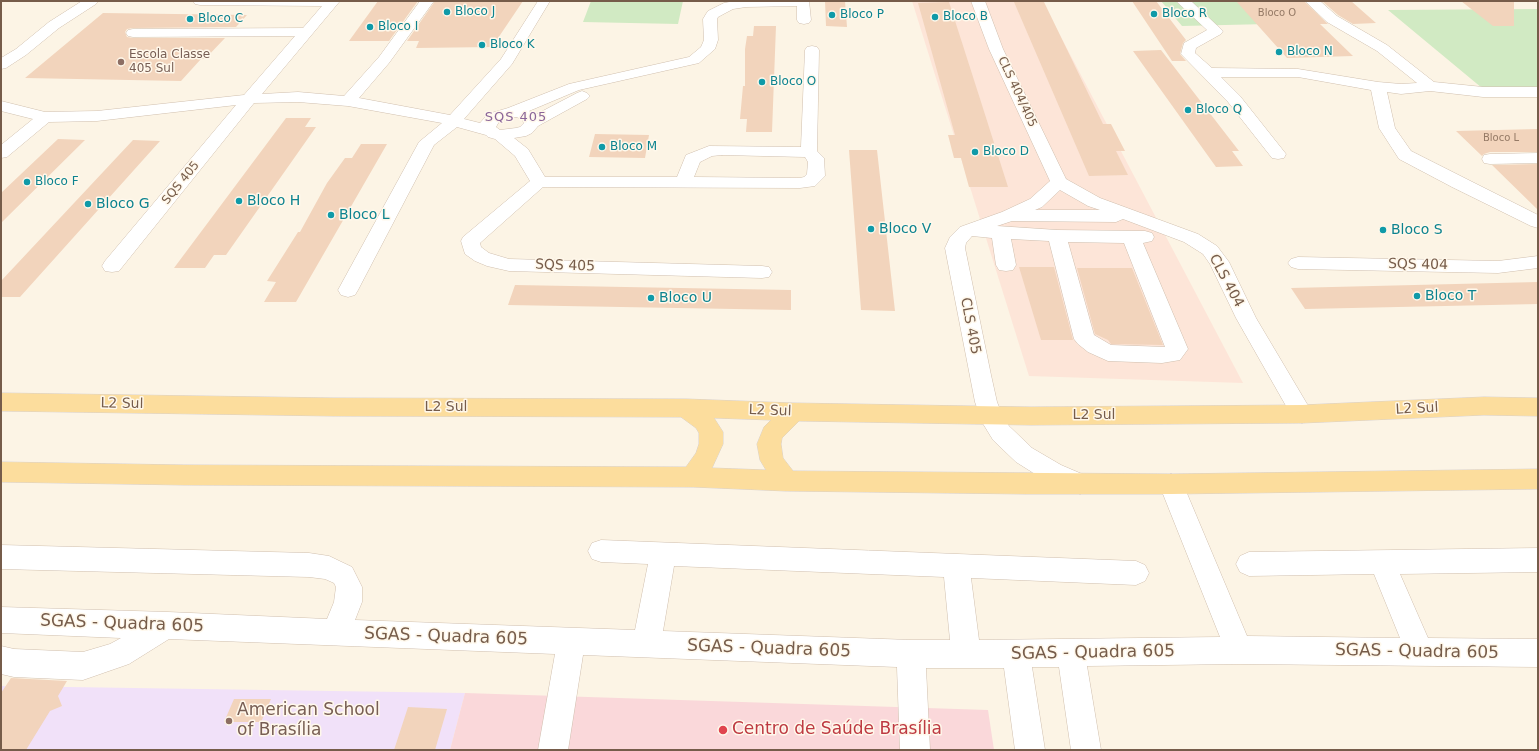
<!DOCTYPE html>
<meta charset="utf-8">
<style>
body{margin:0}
#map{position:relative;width:1539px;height:751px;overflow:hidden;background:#fcf4e5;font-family:"DejaVu Sans",sans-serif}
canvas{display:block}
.frame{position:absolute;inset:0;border:2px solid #765c4a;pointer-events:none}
</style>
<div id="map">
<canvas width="1539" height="751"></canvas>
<div class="frame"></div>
</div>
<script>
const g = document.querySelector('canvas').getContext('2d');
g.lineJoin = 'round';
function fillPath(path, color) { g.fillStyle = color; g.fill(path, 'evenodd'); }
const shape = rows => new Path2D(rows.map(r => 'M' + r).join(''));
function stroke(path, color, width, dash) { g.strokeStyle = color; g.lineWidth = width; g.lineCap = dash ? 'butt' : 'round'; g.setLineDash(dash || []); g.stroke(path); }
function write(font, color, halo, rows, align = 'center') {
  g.font = font + ' "DejaVu Sans",sans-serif'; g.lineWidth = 3; g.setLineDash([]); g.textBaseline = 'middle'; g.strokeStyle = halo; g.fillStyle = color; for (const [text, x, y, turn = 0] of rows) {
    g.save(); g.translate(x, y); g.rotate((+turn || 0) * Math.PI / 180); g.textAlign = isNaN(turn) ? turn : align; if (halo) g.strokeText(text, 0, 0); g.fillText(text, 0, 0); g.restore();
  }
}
const commercial = shape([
 [912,1,1042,1,1243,383,1029,376]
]);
const education = shape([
 [1,686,465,693,450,750,1,750]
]);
const medical = shape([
 [465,693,988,710,994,750,450,750]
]);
const green = shape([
 [591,1,683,1,678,24,583,22],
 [1161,1,1246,1,1268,24,1182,26],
 [1538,9,1538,87,1482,88,1388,10]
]);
const building = shape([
 [378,1,418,1,389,41,349,41],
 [435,1,523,1,492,47,416,48,419,41,407,41],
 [825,1,845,1,847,27,826,26],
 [1132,1,1156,1,1186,40,1183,43,1180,54,1186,61,1172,61],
 [1236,1,1304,1,1328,24,1320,24,1353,56,1287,58],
 [1322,1,1351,1,1376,23,1353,24,1338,15],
 [1461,1,1514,1,1514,26,1493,26],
 [949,2,982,105,1008,187,969,187,961,158,954,158,948,135,955,135,918,3],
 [1014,2,1044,2,1103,124,1111,124,1125,151,1116,151,1128,175,1089,176],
 [103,13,247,15,236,27,133,28,127,29,125,32,127,37,133,38,225,38,205,59,201,59,181,81,25,78],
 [754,26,776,26,772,132,746,132,747,119,740,119,743,86,745,86,745,49,747,36,753,36],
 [1161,50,1239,151,1232,151,1243,166,1216,167,1133,51],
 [286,118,311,118,305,127,316,127,226,255,214,255,205,268,174,268],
 [1538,129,1538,152,1490,152,1484,154,1482,156,1456,131],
 [595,134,649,135,645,158,589,157],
 [58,139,85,140,1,223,1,193],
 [133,140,160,141,20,297,1,297,1,281],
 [361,144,387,144,296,302,264,302,276,282,267,281,298,232,300,232,327,183,345,158,352,158],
 [849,150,877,150,895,311,861,310],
 [1538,164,1538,210,1492,165],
 [1019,267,1054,267,1073,340,1041,340],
 [1077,268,1132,268,1163,345,1111,344,1108,340,1095,334],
 [1538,282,1538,304,1305,309,1291,288],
 [515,285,791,290,791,310,508,305],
 [11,678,67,681,58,696,62,706,50,711,26,750,1,750,1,693],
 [234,699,271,699,261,722,224,722],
 [408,707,447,709,435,750,394,750]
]);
const minor = shape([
 [82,1,98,1,96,4,59,28,26,55,6,68,1,69,1,58,16,49,49,22,82,1],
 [193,1,340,1,262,94,298,92,344,96,379,57,420,1,434,1,389,63,359,98,450,115,501,59,538,1,550,1,512,64,464,119,480,123,488,114,508,108,569,84,689,57,701,47,704,40,703,19,706,14,708,11,724,3,735,1,809,1,811,20,809,23,804,24,799,23,797,20,797,6,746,7,733,9,718,17,717,19,718,40,715,49,699,63,579,90,529,111,535,115,577,93,582,91,587,93,590,96,587,99,538,126,532,133,526,136,514,138,528,149,545,177,677,177,686,155,709,146,801,147,805,50,807,47,812,46,817,47,819,50,817,151,824,158,825,176,815,186,800,188,543,187,480,243,481,247,489,253,509,259,762,266,769,267,772,272,769,277,762,278,509,271,487,266,475,261,465,254,461,241,463,237,530,181,515,156,495,139,488,137,486,135,457,127,434,145,358,290,355,295,348,297,341,295,338,290,419,142,442,123,348,106,298,102,254,103,119,271,112,272,105,271,102,266,105,261,236,105,97,121,49,122,7,157,1,158,1,145,33,119,1,111,1,101,45,112,97,111,244,95,295,36,133,37,128,36,126,33,128,30,133,29,303,28,322,6,200,5,195,4,193,1],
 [516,117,522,119,524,123,520,127,516,128,500,130,496,127,500,120,516,117],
 [722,155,805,157,808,162,807,174,804,177,800,178,694,177,700,162,712,156,722,155],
 [971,1,985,1,1003,49,1066,179,1100,198,1198,234,1217,246,1229,262,1256,318,1313,414,1310,420,1302,423,1294,420,1236,318,1210,264,1203,254,1184,242,1123,219,1116,222,1012,221,997,226,1057,230,1145,231,1152,233,1154,237,1152,241,1143,243,1188,349,1180,360,1162,363,1108,361,1088,352,1078,344,1074,339,1049,241,1011,239,1016,265,1013,270,1006,271,999,270,996,265,992,238,972,236,966,243,965,248,991,375,997,402,1004,419,1009,426,1032,448,1061,465,1089,477,1092,484,1089,491,1080,494,1043,479,1016,462,993,440,982,422,975,402,945,248,950,237,960,227,1002,212,1030,199,1050,181,989,49,971,1],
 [1060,190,1088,206,1100,210,1035,210,1042,207,1060,190],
 [1068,242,1124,243,1165,347,1111,345,1094,335,1068,242],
 [1176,1,1191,1,1223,31,1221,34,1196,48,1195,53,1212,68,1298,69,1378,82,1401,84,1417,83,1377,51,1327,22,1305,1,1320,1,1337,16,1387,45,1434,82,1483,87,1538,87,1538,97,1483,97,1430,91,1401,94,1387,92,1395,128,1411,151,1538,215,1538,228,1531,226,1452,187,1399,159,1379,128,1371,90,1298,77,1221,77,1240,96,1286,154,1284,158,1278,159,1272,158,1228,102,1181,54,1184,43,1207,30,1176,1],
 [1538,153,1538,163,1490,164,1484,163,1482,159,1484,155,1490,154,1538,153],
 [1538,256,1538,268,1498,273,1298,269,1291,267,1288,263,1291,259,1298,257,1498,261,1538,256],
 [1171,474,1180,477,1183,484,1247,636,1400,638,1374,574,1249,576,1240,572,1236,564,1240,556,1249,552,1538,548,1538,572,1400,574,1428,638,1538,639,1538,667,1239,664,1087,666,1101,750,1071,750,1059,667,1032,667,1045,750,1015,750,1004,668,926,668,930,750,900,750,897,667,583,655,568,750,538,750,555,654,169,639,129,664,83,680,14,677,1,674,1,646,14,649,83,652,110,644,121,638,1,633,1,607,168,612,327,619,334,602,336,587,334,583,325,579,309,577,1,569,1,545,309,553,329,556,352,567,362,587,362,602,355,620,635,630,648,564,601,562,592,559,588,551,592,543,601,540,1136,561,1145,565,1149,573,1145,581,1136,585,971,578,979,640,1220,637,1159,484,1162,477,1171,474],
 [674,566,944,577,950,640,911,640,663,631,674,566]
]);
const major = shape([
 [1,393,334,398,686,399,793,403,1031,407,1302,405,1484,397,1538,398,1538,416,1484,415,1302,423,1031,425,799,421,782,438,781,444,783,458,793,471,1171,474,1538,469,1538,489,1171,494,1026,494,786,491,693,487,185,485,1,482,1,462,185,465,686,467,696,453,699,444,699,433,696,428,681,417,334,416,1,411,1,393],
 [714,418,771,420,764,427,757,444,760,460,766,470,712,468,723,444,723,432,714,418]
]);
const markers = [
 [447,12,4,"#0f9aa8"],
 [1154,14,4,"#0f9aa8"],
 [832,15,4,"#0f9aa8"],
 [935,17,4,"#0f9aa8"],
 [190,19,4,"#0f9aa8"],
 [370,27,4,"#0f9aa8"],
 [482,45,4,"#0f9aa8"],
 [1279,52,4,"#0f9aa8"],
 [121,62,4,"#8d6e63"],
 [762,82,4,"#0f9aa8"],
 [1188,110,4,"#0f9aa8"],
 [602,147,4,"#0f9aa8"],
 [975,152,4,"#0f9aa8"],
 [27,182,4,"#0f9aa8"],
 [239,201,4,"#0f9aa8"],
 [88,204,4,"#0f9aa8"],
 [331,215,4,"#0f9aa8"],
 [871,229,4,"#0f9aa8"],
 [1383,230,4,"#0f9aa8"],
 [1417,296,4,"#0f9aa8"],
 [651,298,4,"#0f9aa8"],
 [229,721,4,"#8d6e63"],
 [723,730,5,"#e0444e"]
];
const farNumbernames = [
 ["Bloco O",1277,13],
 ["Bloco L",1501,138]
];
const farCulturenames = [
 ["Bloco J",455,12],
 ["Bloco R",1162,14],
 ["Bloco P",840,15],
 ["Bloco B",943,17],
 ["Bloco C",198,19],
 ["Bloco I",378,27],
 ["Bloco K",490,45],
 ["Bloco N",1287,52],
 ["Bloco O",770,82],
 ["Bloco Q",1196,110],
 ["Bloco M",610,147],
 ["Bloco D",983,152],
 ["Bloco F",35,182]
];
const farEducationnames = [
 ["Escola Classe",129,55],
 ["405 Sul",129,69]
];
const farStreetnames = [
 ["CLS 404/405",1017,92,65],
 ["SQS 405",181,183,-51]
];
const farNeighbourhoodnames = [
 ["SQS 405",516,118]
];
const cultureNames = [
 ["Bloco H",247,201],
 ["Bloco G",96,204],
 ["Bloco L",339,215],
 ["Bloco V",879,229],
 ["Bloco S",1391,230],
 ["Bloco T",1425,296],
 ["Bloco U",659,298]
];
const streetNames = [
 ["SQS 404",1418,265,1],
 ["SQS 405",565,266,2],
 ["CLS 404",1226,281,62],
 ["CLS 405",970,326,79],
 ["L2 Sul",122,404,1],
 ["L2 Sul",446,407],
 ["L2 Sul",1417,409,-3],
 ["L2 Sul",770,411,2],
 ["L2 Sul",1094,415]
];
const nearStreetnames = [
 ["SGAS - Quadra 605",122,624,2],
 ["SGAS - Quadra 605",446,637,2],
 ["SGAS - Quadra 605",769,649,2],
 ["SGAS - Quadra 605",1417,652,1],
 ["SGAS - Quadra 605",1093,653,-1]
];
const nearEducationnames = [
 ["American School",237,711],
 ["of Brasília",237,731]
];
const nearHealthnames = [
 ["Centro de Saúde Brasília",732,730]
];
fillPath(commercial, '#fde5d8');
fillPath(education, '#f1e1f9');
fillPath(medical, '#fad8da');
fillPath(green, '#d1eac3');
fillPath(building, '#f2d4bc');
stroke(minor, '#d0bfae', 1);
stroke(major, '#d9d1cc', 1);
fillPath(minor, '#fff');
fillPath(major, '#fcdd9d');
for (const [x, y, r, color] of markers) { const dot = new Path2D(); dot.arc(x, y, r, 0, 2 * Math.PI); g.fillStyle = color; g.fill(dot); stroke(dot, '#fff8eb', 1.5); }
write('10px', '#957a66', null, farNumbernames);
write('12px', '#0d838f', '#fff8eb', farCulturenames, 'left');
write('12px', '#785e54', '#fff8eb', farEducationnames, 'left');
write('12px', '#765c4a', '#fff8eb', farStreetnames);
g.letterSpacing = '1px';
write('13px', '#8a6599', '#fff8eb', farNeighbourhoodnames);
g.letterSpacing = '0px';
write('14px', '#0d838f', '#fff8eb', cultureNames, 'left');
write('14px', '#765c4a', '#fff8eb', streetNames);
write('17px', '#765c4a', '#fff8eb', nearStreetnames);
write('17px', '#785e54', '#fff8eb', nearEducationnames, 'left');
write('17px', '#be3a42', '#fff8eb', nearHealthnames, 'left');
</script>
